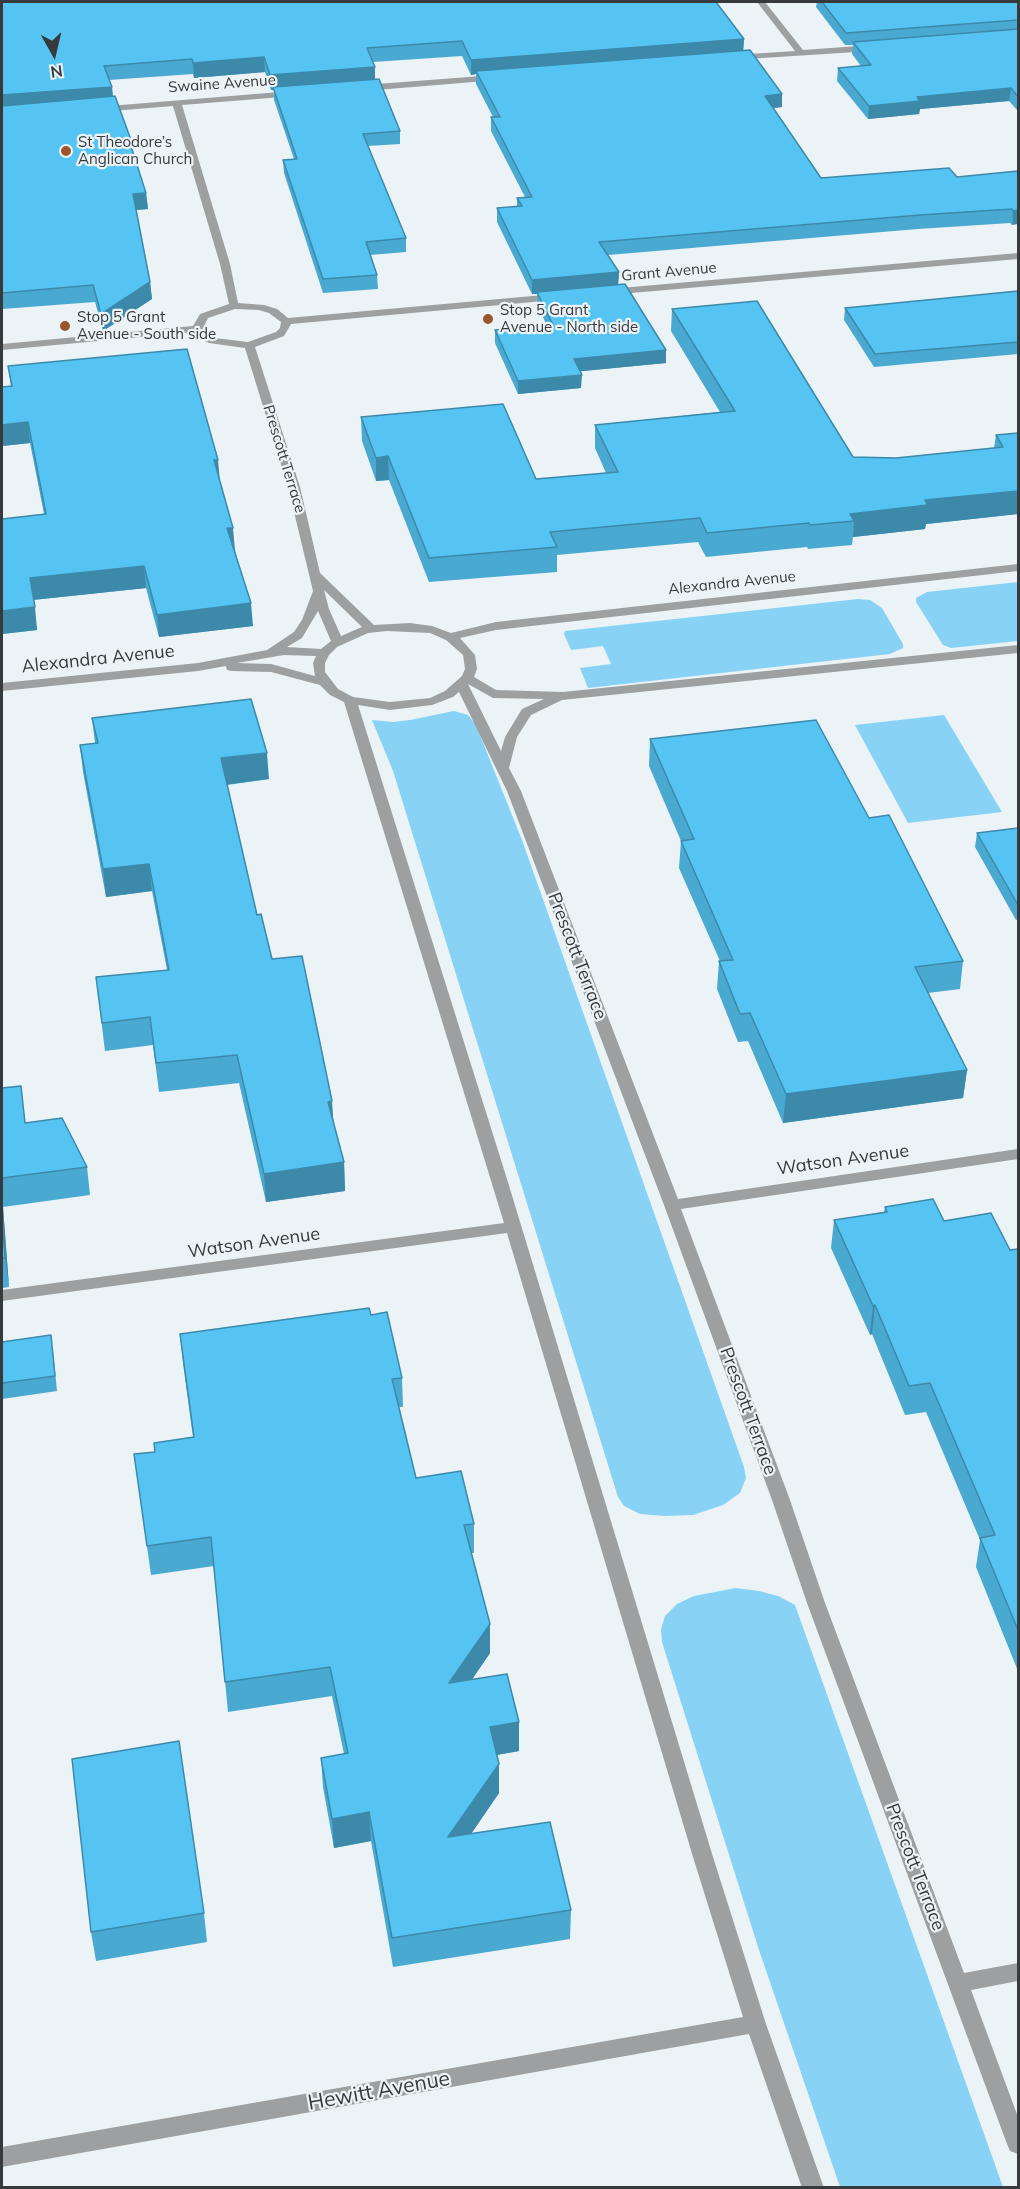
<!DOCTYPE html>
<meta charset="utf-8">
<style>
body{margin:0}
#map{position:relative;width:1020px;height:2189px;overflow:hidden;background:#ebf3f6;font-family:Mulish,sans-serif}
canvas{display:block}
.frame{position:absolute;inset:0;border:3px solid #373a3c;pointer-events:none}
.north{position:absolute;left:24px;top:24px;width:60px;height:60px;-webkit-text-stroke:4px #ebf3f6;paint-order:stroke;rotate:172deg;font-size:16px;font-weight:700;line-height:24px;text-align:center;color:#373a3c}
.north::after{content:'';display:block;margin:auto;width:21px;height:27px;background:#373a3c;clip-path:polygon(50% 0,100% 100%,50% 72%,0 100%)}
</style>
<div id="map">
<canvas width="1020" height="2189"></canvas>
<div class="frame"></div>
<div class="north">N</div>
</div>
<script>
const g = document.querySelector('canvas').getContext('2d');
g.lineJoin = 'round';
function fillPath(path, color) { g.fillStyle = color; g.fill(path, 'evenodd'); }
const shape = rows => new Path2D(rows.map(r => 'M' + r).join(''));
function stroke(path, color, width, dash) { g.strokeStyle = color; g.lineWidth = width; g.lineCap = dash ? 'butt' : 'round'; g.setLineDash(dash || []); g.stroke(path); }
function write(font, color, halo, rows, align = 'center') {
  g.font = font + ' Mulish,sans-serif'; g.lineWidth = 4.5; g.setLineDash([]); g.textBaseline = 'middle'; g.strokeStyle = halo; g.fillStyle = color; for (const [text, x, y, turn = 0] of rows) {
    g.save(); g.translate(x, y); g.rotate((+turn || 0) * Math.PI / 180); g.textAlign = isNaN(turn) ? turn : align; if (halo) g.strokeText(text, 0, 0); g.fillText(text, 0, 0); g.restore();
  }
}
const green = shape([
 [1018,582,1018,641,951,648,943,645,916,602,916,598,927,592],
 [858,599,870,600,882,608,903,644,903,648,890,654,588,688,580,668,611,664,603,646,571,650,564,634,565,631],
 [454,711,468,715,476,725,522,840,744,1467,746,1478,740,1493,723,1505,693,1515,665,1516,640,1514,624,1506,618,1497,393,771,372,720,393,722,410,720],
 [944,715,1002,812,908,823,855,725],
 [736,1588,759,1591,778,1596,795,1605,1003,2187,840,2187,759,1950,662,1642,661,1629,665,1616,677,1604,694,1596]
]);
const minor = shape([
 [757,2,765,2,803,50,872,45,876,48,872,51,731,60,730,58,734,55,795,51,757,2],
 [495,75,499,78,498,80,364,91,360,88,364,85,495,75],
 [292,91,295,92,295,96,182,105,230,264,238,303,264,305,277,309,288,318,555,294,560,297,555,300,291,324,284,336,255,347,300,487,320,573,374,625,410,623,432,626,451,633,496,622,1018,564,1018,571,496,630,460,638,475,655,477,669,474,677,496,690,563,692,1018,645,1018,653,562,700,531,715,517,737,509,768,521,791,678,1199,1018,1149,1018,1159,681,1209,790,1500,825,1603,964,1973,1018,1963,1018,1981,971,1990,1018,2117,1018,2154,1010,2151,1007,2144,807,1603,772,1500,664,1205,507,791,459,692,453,697,432,705,390,710,358,705,507,1179,713,1857,766,2024,824,2188,802,2188,749,2034,2,2167,2,2147,743,2017,693,1857,507,1233,2,1301,2,1290,504,1223,344,702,330,695,320,685,271,672,231,671,227,670,226,666,198,671,2,691,2,683,198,663,267,650,294,632,302,620,313,591,288,487,245,348,209,343,199,338,195,332,2,350,2,344,193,326,200,314,229,304,220,264,173,106,100,112,97,111,97,107,292,91],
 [235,309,259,310,269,313,281,322,280,328,276,332,248,342,215,338,207,334,203,329,208,318,235,309],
 [324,590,362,627,341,636,329,609,324,590],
 [318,611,331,641,321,649,287,647,302,638,318,611],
 [387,631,430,633,446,640,463,655,465,669,462,676,445,691,430,698,390,702,353,697,338,689,325,672,325,663,329,655,337,647,368,633,387,631],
 [284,655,316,656,313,663,315,676,271,664,237,663,284,655],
 [468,684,493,698,544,699,522,709,505,737,501,751,468,684],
 [1018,253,1018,259,609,295,604,292,609,289,1018,253]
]);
const wall = shape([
 [2,2,744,39,743,50,782,107,773,108,821,178,957,177,1018,171,1012,225,1010,223,918,229,608,255,619,272,618,285,666,350,666,363,580,371,581,388,518,394,495,343,495,330,547,326,537,304,537,294,532,294,497,222,497,208,517,207,517,198,525,197,491,131,491,117,493,117,476,84,476,74,471,75,462,56,373,62,375,67,375,79,400,131,400,144,368,146,406,238,406,252,370,255,377,275,378,289,323,293,284,173,283,160,294,159,274,100,274,90,271,90,265,72,194,78,193,74,109,80,112,87,113,97,131,140,132,150,146,193,148,209,136,210,150,282,152,299,103,331,95,302,2,309],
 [817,2,1018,2,1018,111,1009,101,920,109,919,114,868,119,837,81,838,68,861,66,852,54,853,45,845,45,816,7],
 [1018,291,1018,354,874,367,844,320,845,308],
 [672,309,853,457,896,458,994,448,996,435,1018,433,1018,514,926,524,925,529,853,537,852,545,808,549,807,547,706,557,698,542,557,555,557,572,429,582,389,480,376,481,362,441,361,417,536,479,606,473,595,448,595,425,720,412,671,331],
 [8,366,220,482,235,550,253,626,159,637,146,588,33,600,37,630,2,634,2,519,44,514,30,443,2,446,2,387,11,386],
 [92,718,269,779,227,785,257,915,272,959,333,1122,344,1162,345,1191,266,1202,239,1083,159,1092,153,1045,105,1051,96,977,167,970,152,891,106,897,83,772,80,745,95,743],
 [650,739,869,818,963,961,960,989,928,993,967,1070,963,1098,783,1123,748,1041,738,1042,717,989,719,961,720,961,679,868,681,841,649,766],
 [1018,828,1018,919,1016,920,975,847,977,833],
 [2,1088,26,1123,87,1167,90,1195,3,1207,9,1287,2,1288],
 [885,1207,944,1221,1010,1250,1018,1249,1018,1671,976,1567,980,1540,926,1412,905,1415,872,1334,870,1335,831,1248,834,1220,884,1212],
 [371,1315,402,1378,403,1407,399,1407,416,1478,474,1524,474,1553,471,1553,490,1653,472,1679,519,1751,497,1755,499,1764,499,1793,471,1834,571,1910,570,1939,393,1967,371,1841,334,1848,323,1787,321,1758,344,1754,332,1696,228,1712,214,1566,151,1575,134,1454,155,1452,193,1437,183,1363,180,1334],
 [2,1342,53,1351,57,1391,2,1399],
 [204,1913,207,1942,96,1961,91,1932]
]);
const shadedWall = shape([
 [744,39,743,54,476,71,476,74,471,75,471,60],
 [264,57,265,72,194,78,193,63],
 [375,67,375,82,273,87,274,90,271,90,270,75],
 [112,87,113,102,2,112,2,95],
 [1011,88,1009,101,920,109,919,114,868,119,869,106,917,97],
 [782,94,782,107,764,109,765,96],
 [146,193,148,209,135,210,133,194],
 [1018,210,1018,224,1012,225,1013,211],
 [619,272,618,286,532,294,532,280],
 [150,282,152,299,103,331,101,314],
 [666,350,666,363,574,372,574,359],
 [582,375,581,388,518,394,518,381],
 [28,422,30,443,2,446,2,425],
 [388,456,389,480,376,481,376,458],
 [214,460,218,460,220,482],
 [1018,491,1018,514,926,524,925,529,853,537,854,521,850,514,925,500],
 [227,528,233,528,235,550],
 [144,566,146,588,32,600,30,578],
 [251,603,253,626,159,637,157,615],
 [35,607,37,630,2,634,2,611],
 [267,753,269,779,223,785,221,758],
 [149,864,152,891,106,897,103,869],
 [967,1070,963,1098,783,1123,786,1094],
 [332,1101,334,1130,328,1102],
 [344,1162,345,1191,266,1202,264,1174],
 [2,1198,3,1207,9,1287,5,1258,2,1215],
 [875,1305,872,1334,870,1335,873,1306],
 [490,1624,490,1653,450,1712,449,1683],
 [519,1722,519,1751,490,1756,490,1727],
 [499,1764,499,1793,449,1866,448,1837],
 [369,1812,371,1841,334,1848,332,1819]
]);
const building = shape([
 [2,2,716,2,744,39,471,60,462,41,367,48,375,67,270,75,264,57,193,63,192,59,104,66,112,87,2,95,2,2],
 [822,2,1018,2,1018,20,846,33,822,2],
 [1018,29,1018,97,1011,88,917,97,920,101,869,106,838,68,871,65,853,42,1018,29],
 [750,50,782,94,765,96,821,178,949,168,957,177,1018,171,1018,210,1013,211,1012,209,920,215,599,242,619,272,532,280,497,208,522,206,517,198,532,197,491,117,500,117,476,71,750,50],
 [379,79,400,131,363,134,406,238,366,242,377,275,323,279,283,160,297,159,273,87,379,79],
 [115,96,131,140,129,140,146,193,133,194,150,282,101,314,93,285,2,293,2,106,115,96],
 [625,284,666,350,574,359,582,375,518,381,495,330,553,325,537,292,625,284],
 [1018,291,1018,342,875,354,845,308,1018,291],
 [757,301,853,457,896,458,1003,447,996,435,1018,433,1018,491,925,500,928,505,850,514,854,521,810,525,809,523,707,533,700,518,550,532,557,547,429,558,388,456,376,458,361,417,503,404,536,479,618,472,595,425,735,411,672,309,757,301],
 [187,349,218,460,214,460,233,528,227,528,251,603,157,615,144,566,30,578,35,607,2,611,2,519,46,514,28,422,2,425,2,387,12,386,8,366,187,349],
 [251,699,267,753,221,758,257,915,261,914,272,959,302,956,332,1101,328,1102,344,1162,264,1174,237,1055,156,1063,150,1017,102,1023,96,977,169,970,149,864,103,869,80,745,98,743,92,718,251,699],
 [816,720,869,818,889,815,963,961,915,967,967,1070,786,1094,750,1013,740,1014,719,961,733,960,681,841,694,839,650,739,816,720],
 [1018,828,1018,905,977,833,1018,828],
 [21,1086,25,1123,62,1118,87,1167,2,1178,2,1088,21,1086],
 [933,1199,944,1221,991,1213,1010,1250,1018,1249,1018,1630,980,1538,995,1535,930,1383,909,1386,875,1305,873,1306,834,1220,887,1212,885,1207,933,1199],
 [2,1215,5,1258,2,1258,2,1215],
 [369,1308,371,1315,387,1312,402,1378,392,1379,416,1478,461,1471,474,1524,464,1525,490,1624,449,1683,507,1674,519,1722,490,1727,499,1764,448,1837,550,1822,571,1910,392,1938,369,1812,332,1819,321,1758,348,1753,330,1667,225,1682,211,1537,147,1546,134,1454,155,1452,154,1443,194,1437,180,1334,369,1308],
 [51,1335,55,1376,2,1383,2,1342,51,1335],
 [179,1741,204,1913,91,1932,72,1759,179,1741]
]);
const markers = [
 [66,151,6,"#9c562c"],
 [488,319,6,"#9c562c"],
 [65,326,6,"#9c562c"]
];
const farStreetnames = [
 ["Swaine Avenue",222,84,-4],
 ["Grant Avenue",669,272,-5],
 ["Prescott Terrace",284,459,73],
 ["Alexandra Avenue",732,583,-6]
];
const farPoinames = [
 ["St Theodore’s",78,142],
 ["Anglican Church",78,159],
 ["Stop 5 Grant",500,310],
 ["Avenue - North side",500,327],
 ["Stop 5 Grant",77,317],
 ["Avenue - South side",77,334]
];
const streetNames = [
 ["Alexandra Avenue",98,659,-6],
 ["Prescott Terrace",577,956,69],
 ["Watson Avenue",843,1160,-8],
 ["Watson Avenue",254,1243,-8],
 ["Prescott Terrace",748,1411,70],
 ["Prescott Terrace",915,1867,69]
];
const nearStreetnames = [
 ["Hewitt Avenue",379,2091,-10]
];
fillPath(green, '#87d2f5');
fillPath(minor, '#9da0a1');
fillPath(wall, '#4aa9d1');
fillPath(shadedWall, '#3c89aa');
fillPath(building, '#56c4f3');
stroke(building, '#3c89aa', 1.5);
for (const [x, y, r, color] of markers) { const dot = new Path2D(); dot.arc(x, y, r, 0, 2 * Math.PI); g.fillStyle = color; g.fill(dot); stroke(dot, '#ebf3f6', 2); }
write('15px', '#373a3c', '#ebf3f6', farStreetnames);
write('15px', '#373a3c', '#ebf3f6', farPoinames, 'left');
write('18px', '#373a3c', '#ebf3f6', streetNames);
write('21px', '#373a3c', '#ebf3f6', nearStreetnames);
</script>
